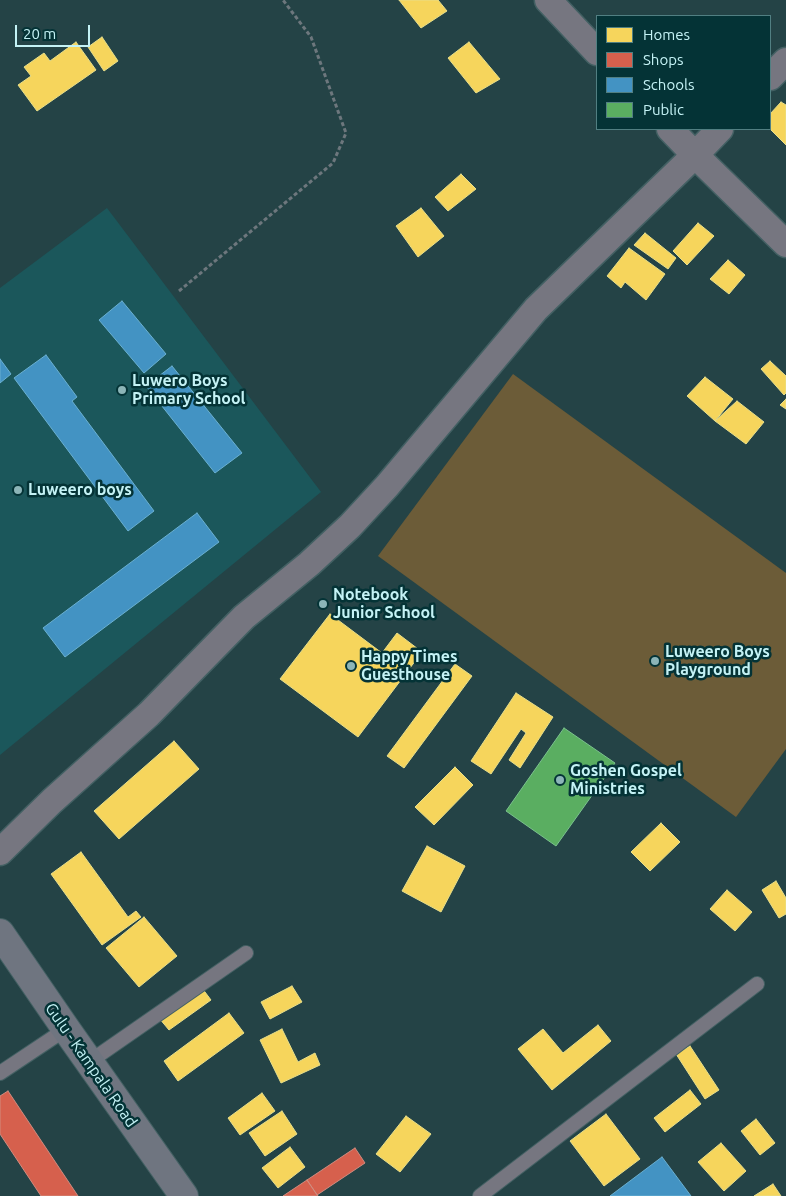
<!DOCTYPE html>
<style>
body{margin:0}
#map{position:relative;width:786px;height:1196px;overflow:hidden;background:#244346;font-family:Ubuntu,sans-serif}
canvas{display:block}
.legend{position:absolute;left:596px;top:15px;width:175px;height:115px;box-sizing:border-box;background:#043336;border:1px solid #517f82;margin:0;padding:6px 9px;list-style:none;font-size:15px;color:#c4f2f5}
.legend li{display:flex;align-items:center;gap:10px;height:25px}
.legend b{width:25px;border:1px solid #517f82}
.scale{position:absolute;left:15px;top:25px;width:75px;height:22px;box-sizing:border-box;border:2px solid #c4f2f5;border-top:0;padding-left:6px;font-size:15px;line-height:18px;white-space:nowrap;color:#c4f2f5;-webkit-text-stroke:4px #043336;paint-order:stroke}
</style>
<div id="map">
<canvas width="786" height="1196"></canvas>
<ul class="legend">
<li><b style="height:14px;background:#f6d55c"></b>Homes</li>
<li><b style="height:14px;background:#d6604d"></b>Shops</li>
<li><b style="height:14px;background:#4393c3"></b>Schools</li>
<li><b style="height:14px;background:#5aae61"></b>Public</li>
</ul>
<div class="scale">20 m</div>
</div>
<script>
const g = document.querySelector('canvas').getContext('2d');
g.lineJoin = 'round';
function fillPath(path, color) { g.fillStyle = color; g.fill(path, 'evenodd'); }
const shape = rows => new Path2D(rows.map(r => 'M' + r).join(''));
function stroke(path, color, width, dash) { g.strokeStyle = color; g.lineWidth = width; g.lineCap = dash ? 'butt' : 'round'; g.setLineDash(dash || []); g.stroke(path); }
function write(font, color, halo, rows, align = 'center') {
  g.font = font + ' Ubuntu,sans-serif'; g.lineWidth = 5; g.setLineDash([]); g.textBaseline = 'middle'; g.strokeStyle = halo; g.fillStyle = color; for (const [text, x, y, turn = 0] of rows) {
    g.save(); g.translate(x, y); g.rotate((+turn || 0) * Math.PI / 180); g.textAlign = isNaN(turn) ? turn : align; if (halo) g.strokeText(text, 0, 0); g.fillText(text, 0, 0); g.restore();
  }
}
const built = shape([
 [107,208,321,492,0,755,0,288]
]);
const green = shape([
 [513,374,786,573,786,749,736,817,378,556]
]);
const homes = shape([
 [399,0,438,0,447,11,421,28,399,0],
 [102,37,118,61,104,71,88,47,102,37],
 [76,42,96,70,37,111,18,85,31,76,24,67,44,53,50,61,76,42],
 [469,42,500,79,476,93,448,58,469,42],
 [781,102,786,105,786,145,770,129,770,114,781,102],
 [461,174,476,189,448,211,435,197,461,174],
 [421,208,444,236,418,257,396,226,421,208],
 [698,223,714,236,687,265,673,251,698,223],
 [645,233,676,258,668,269,634,245,645,233],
 [629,248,665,274,646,300,625,282,621,288,607,276,629,248],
 [728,260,745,275,729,294,710,279,728,260],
 [770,361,786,376,786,393,784,395,761,369,770,361],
 [705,377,733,399,715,421,687,396,705,377],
 [786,399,786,409,780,405,786,399],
 [737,401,764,422,746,444,715,421,737,401],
 [330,614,382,653,397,633,422,652,358,737,280,679,330,614],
 [455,664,472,676,404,768,387,756,455,664],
 [516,693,553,717,520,768,509,760,526,733,521,729,491,774,471,761,516,693],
 [174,741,199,769,119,839,94,811,174,741],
 [455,767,473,785,434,825,415,807,455,767],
 [661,823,680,842,650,871,631,852,661,823],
 [427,846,465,866,441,912,402,891,427,846],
 [81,852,128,917,136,911,141,917,102,945,51,874,81,852],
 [776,881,786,898,786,914,779,918,762,890,776,881],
 [727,890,752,912,735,931,710,909,727,890],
 [144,917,177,956,139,987,106,948,144,917],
 [292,986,302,1002,270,1019,261,1002,292,986],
 [202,988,211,1000,169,1030,159,1018,202,988],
 [229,1013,244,1033,178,1081,164,1061,229,1013],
 [598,1025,611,1041,552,1090,518,1049,543,1029,563,1053,598,1025],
 [282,1029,298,1062,315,1053,320,1065,281,1083,260,1040,282,1029],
 [690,1046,719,1090,705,1099,676,1054,690,1046],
 [690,1090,701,1104,665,1132,654,1118,690,1090],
 [262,1093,275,1111,240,1135,228,1118,262,1093],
 [282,1111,297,1134,265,1156,249,1133,282,1111],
 [606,1114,640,1159,604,1186,570,1141,606,1114],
 [406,1116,431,1134,400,1172,376,1154,406,1116],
 [756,1119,775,1143,760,1155,741,1131,756,1119],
 [721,1143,746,1171,724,1191,698,1162,721,1143],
 [290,1147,305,1167,278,1188,262,1168,290,1147],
 [773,1184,781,1196,754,1196,773,1184]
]);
const shops = shape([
 [8,1091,78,1196,41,1196,0,1134,0,1096,8,1091],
 [355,1148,365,1163,317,1195,307,1180,355,1148],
 [307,1180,318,1196,283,1196,307,1180]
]);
const schools = shape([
 [122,301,166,354,144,373,99,320,122,301],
 [46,355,77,397,72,401,154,511,128,531,14,378,46,355],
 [0,359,11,374,0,383,0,359],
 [172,366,242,453,215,473,146,386,172,366],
 [197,513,219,542,65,657,43,628,197,513],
 [662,1157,691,1196,610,1196,662,1157]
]);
const public = shape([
 [564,728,615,763,556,846,506,811,564,728]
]);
const path = shape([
 [179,291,333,163,346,133,311,37,283,0]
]);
const lane = shape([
 [89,1062,246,953],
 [0,1073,66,1029],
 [480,1196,757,984]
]);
const street = shape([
 [548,0,597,52],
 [770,77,786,61],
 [670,129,695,155,786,244],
 [0,852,52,801,149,714,244,617,309,564,350,526,387,486,536,309,695,155,720,129]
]);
const primary = shape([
 [0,933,66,1029,184,1196]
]);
const markers = [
 [122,390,5,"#8cb5b8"],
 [18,490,5,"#8cb5b8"],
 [323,604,5,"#8cb5b8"],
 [655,661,5,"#8cb5b8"],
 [351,666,5,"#8cb5b8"],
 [560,780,5,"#8cb5b8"]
];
const poiNames = [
 ["Luwero Boys",132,381],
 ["Primary School",132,399],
 ["Luweero boys",28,490],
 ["Notebook",333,595],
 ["Junior School",333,613],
 ["Luweero Boys",665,652],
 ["Playground",665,670],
 ["Happy Times",361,657],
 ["Guesthouse",361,675],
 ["Goshen Gospel",570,771],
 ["Ministries",570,789]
];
const streetNames = [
 ["Gulu - Kampala Road",91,1065,55]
];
fillPath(built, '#1b575b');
fillPath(green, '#6c5c38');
fillPath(homes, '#f6d55c');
stroke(homes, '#e7de8a', 1);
fillPath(shops, '#d6604d');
stroke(shops, '#d18c7f', 1);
fillPath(schools, '#4393c3');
stroke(schools, '#6ab0d2', 1);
fillPath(public, '#5aae61');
stroke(public, '#7ac28d', 1);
stroke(lane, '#436063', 16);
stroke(street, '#436063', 29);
stroke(primary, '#436063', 30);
stroke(path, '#6d777d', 3, [4, 2.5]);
stroke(lane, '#767680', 14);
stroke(street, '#767680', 26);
stroke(primary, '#6f7580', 28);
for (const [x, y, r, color] of markers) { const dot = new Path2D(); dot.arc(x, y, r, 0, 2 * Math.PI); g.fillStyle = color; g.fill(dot); stroke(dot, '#043336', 2); }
write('bold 16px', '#c4f2f5', '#043336', poiNames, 'left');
write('16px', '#c4f2f5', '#043336', streetNames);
</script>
